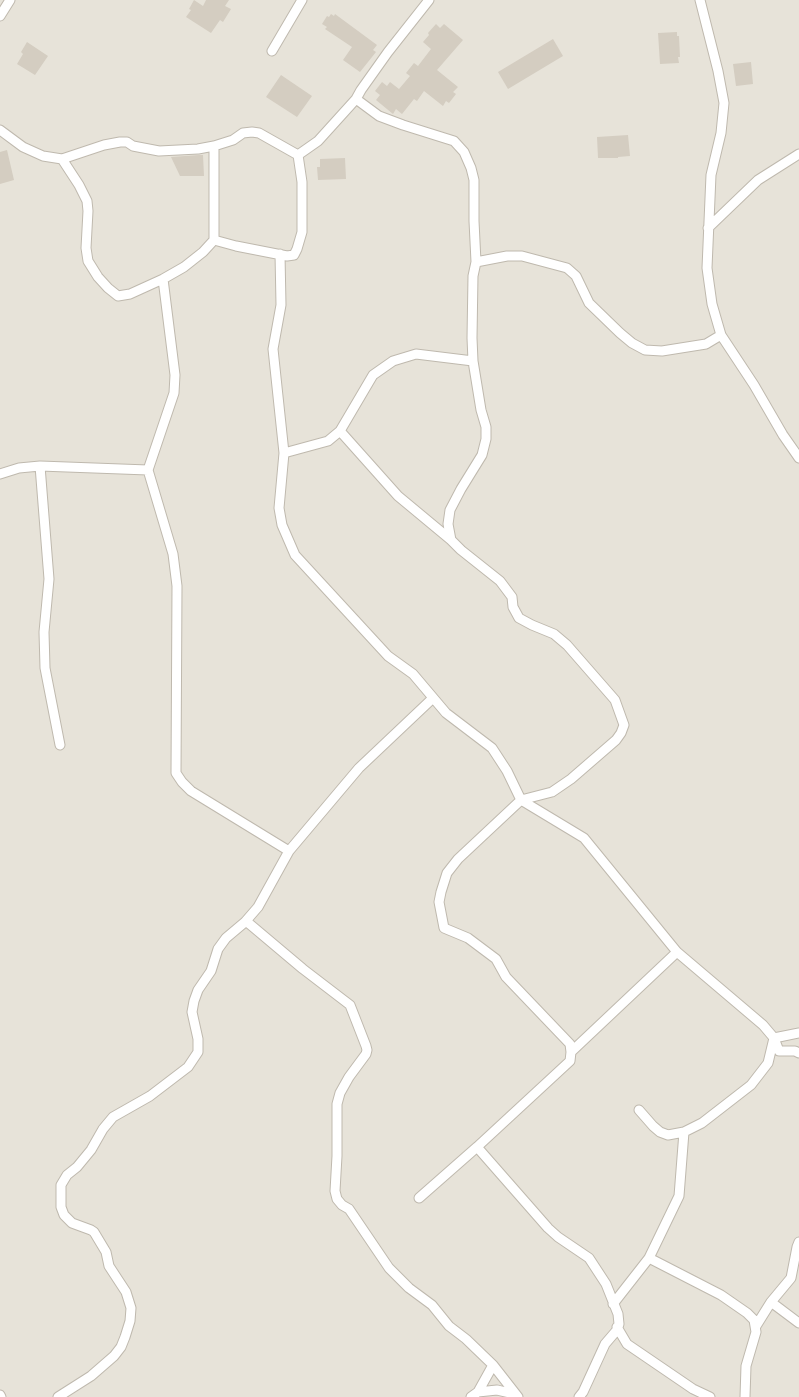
<!DOCTYPE html>
<style>
body{margin:0}
canvas{display:block;background:#f4f1ea}
</style>
<canvas width="799" height="1397"></canvas>
<script>
const g = document.querySelector('canvas').getContext('2d');
g.lineJoin = 'round';
function fillPath(path, color) { g.fillStyle = color; g.fill(path, 'evenodd'); }
const shape = rows => new Path2D(rows.map(r => 'M' + r).join(''));
function stroke(path, color, width, dash) { g.strokeStyle = color; g.lineWidth = width; g.lineCap = dash ? 'butt' : 'round'; g.setLineDash(dash || []); g.stroke(path); }
const residential = shape([
 [0,0,799,0,799,1397,0,1397]
]);
const building = shape([
 [194,0,203,6,206,0,229,0,225,6,231,9,223,22,220,20,211,33,186,17,191,10,189,9],
 [331,14,334,16,335,14,377,45,373,50,376,52,360,72,343,60,352,47,325,29,327,27,322,24,327,16,329,17],
 [436,24,440,28,444,24,463,40,437,70,458,87,453,92,456,94,449,103,446,101,443,106,424,91,417,101,414,99,402,114,396,109,393,114,376,100,380,95,375,91,382,82,387,86,390,82,399,89,410,76,406,73,414,63,418,66,431,49,423,42,429,35,428,33],
 [677,32,677,36,679,36,680,57,678,57,679,63,660,64,658,33],
 [553,39,563,56,508,89,498,72],
 [27,42,48,56,35,75,17,64,23,54,21,52],
 [751,62,753,84,736,86,733,64],
 [281,75,312,96,297,117,266,97],
 [628,135,630,156,618,157,618,158,598,158,597,137],
 [7,150,14,180,0,184,0,152],
 [199,155,203,155,204,176,180,176,171,157],
 [345,158,346,179,318,180,317,167,320,167,320,159]
]);
const street = shape([
 [700,0,718,71,724,103,721,133,711,175,707,268,712,304,721,335,754,385,783,435,799,458],
 [0,16,10,0],
 [272,51,302,0],
 [356,99,379,116,403,125,454,141,464,152,471,168,474,180,474,221,476,262,473,276,472,338,473,361,481,410,486,427,486,439,482,455,461,489,450,510,448,524,451,540,461,550,500,581,512,597,513,607,519,618,532,625,554,634,567,645,615,700,624,725,621,733,616,740,571,779,552,792,521,800,584,838,677,952,763,1025,774,1038,779,1051,795,1051,799,1053],
 [0,130,23,147,43,156,62,159,104,145,120,142,127,142,133,146,159,151,198,149,214,146,233,140,243,133,252,132,259,133,298,155,302,182,302,232,297,249,294,255,287,256,236,246,214,240],
 [298,155,318,141,356,99,361,90,388,52,429,0],
 [62,159,79,185,87,201,88,211,86,248,88,261,98,277,108,288,118,296,130,294,163,279,184,267,203,252,214,240,214,146],
 [708,228,758,180,799,154],
 [280,254,281,305,273,349,284,453,279,508,282,525,295,555,388,656,413,674,446,713,492,748,507,771,521,800,458,859,447,873,441,892,439,902,444,928,468,938,496,959,506,977,570,1044,571,1052,570,1061,477,1147,419,1198],
 [476,262,507,256,522,256,567,268,576,276,589,303,620,333,632,343,645,350,662,351,706,344,721,335],
 [163,279,175,375,174,393,148,470,173,554,177,586,176,773,182,782,191,791,289,851],
 [340,431,398,496,451,540],
 [284,453,328,441,340,431,373,375,393,361,416,354,473,361],
 [40,466,49,579,44,632,45,668,60,745],
 [0,474,19,468,40,466,148,470],
 [246,921,303,969,350,1005,366,1046,367,1050,366,1054,349,1077,340,1093,337,1104,337,1156,335,1191,337,1199,342,1205,349,1209,389,1268,409,1288,432,1305,449,1326,466,1339,493,1365,518,1397],
 [571,1052,677,952],
 [639,1110,653,1126,660,1132,668,1135,684,1132,702,1123,751,1085,768,1063,774,1038,799,1033],
 [477,1147,548,1228,558,1237,589,1258,606,1284,618,1314,619,1324,617,1330,605,1344,583,1392,579,1397],
 [649,1258,721,1295,747,1313,754,1320,756,1332,746,1366,745,1397],
 [771,1302,799,1323],
 [613,1304,649,1258,679,1196,684,1132],
 [756,1326,771,1302,791,1278,797,1247,799,1242],
 [617,1327,627,1344,693,1389,710,1397],
 [478,1392,497,1390,514,1394],
 [0,1395,1,1397],
 [58,1397,91,1376,114,1356,121,1347,125,1337,130,1321,131,1308,126,1292,109,1266,106,1252,94,1232,91,1230,72,1223,64,1215,61,1207,61,1185,67,1175,77,1167,91,1150,103,1129,113,1117,150,1096,188,1067,198,1052,198,1039,192,1012,194,1001,198,990,211,971,218,949,226,938,245,922,258,907,289,851,359,768,433,698],
 [471,1397,478,1392,493,1365]
]);
fillPath(residential, '#e7e3d9');
fillPath(building, '#d4cdc1');
stroke(street, '#bfb9ae', 11);
stroke(street, '#fff', 9);
</script>
